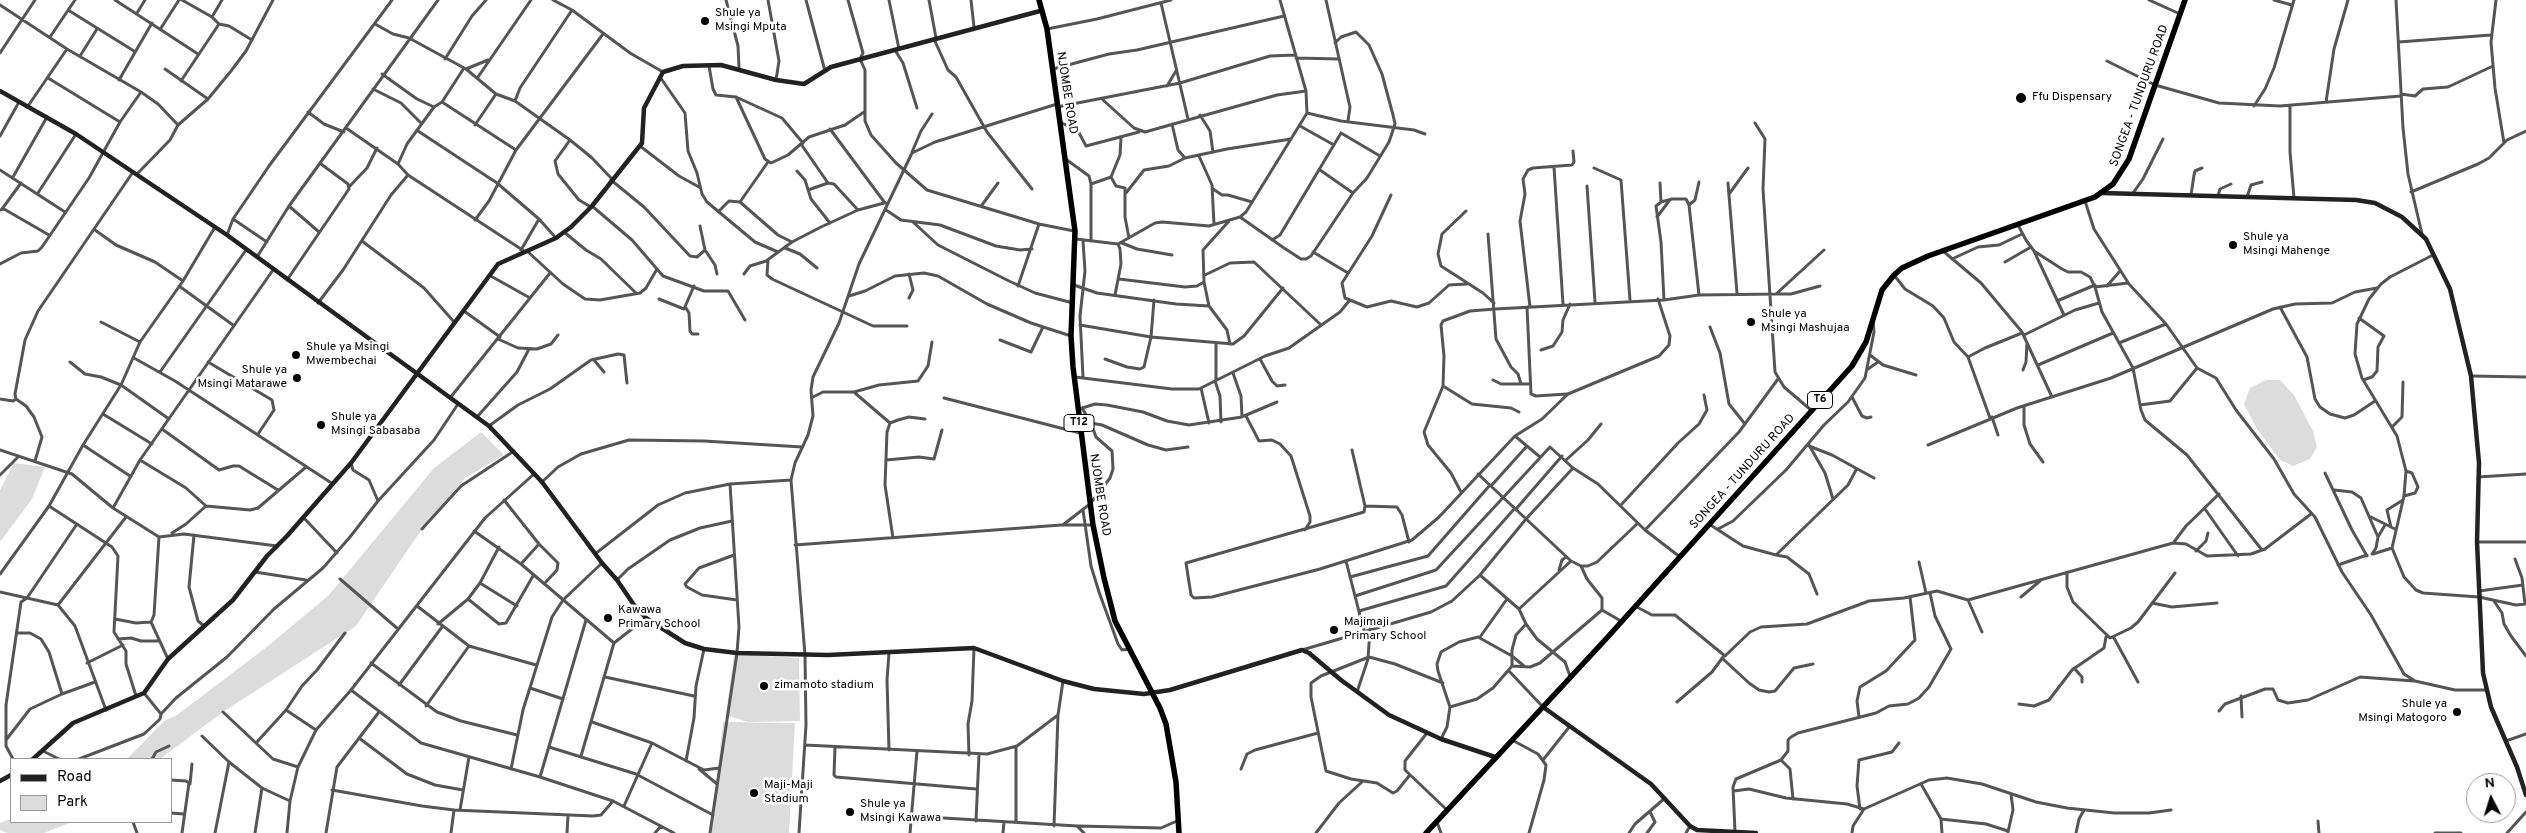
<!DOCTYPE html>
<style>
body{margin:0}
#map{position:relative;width:2526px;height:833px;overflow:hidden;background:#fff;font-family:Overpass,sans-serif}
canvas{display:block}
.legend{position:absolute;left:10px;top:758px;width:162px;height:65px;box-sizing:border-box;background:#fff;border:1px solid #999;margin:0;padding:6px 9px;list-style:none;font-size:15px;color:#000}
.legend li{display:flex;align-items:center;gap:10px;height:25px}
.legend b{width:25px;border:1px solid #999}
.north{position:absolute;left:2466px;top:773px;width:50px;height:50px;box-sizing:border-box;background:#fff;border:1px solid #999;border-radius:50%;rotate:355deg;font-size:14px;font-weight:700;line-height:20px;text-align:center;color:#000}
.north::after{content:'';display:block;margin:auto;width:18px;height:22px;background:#000;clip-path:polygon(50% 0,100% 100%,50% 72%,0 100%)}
</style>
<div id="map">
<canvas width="2526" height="833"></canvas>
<ul class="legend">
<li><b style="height:6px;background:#222"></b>Road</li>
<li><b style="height:14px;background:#dcdcdc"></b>Park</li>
</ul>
<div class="north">N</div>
</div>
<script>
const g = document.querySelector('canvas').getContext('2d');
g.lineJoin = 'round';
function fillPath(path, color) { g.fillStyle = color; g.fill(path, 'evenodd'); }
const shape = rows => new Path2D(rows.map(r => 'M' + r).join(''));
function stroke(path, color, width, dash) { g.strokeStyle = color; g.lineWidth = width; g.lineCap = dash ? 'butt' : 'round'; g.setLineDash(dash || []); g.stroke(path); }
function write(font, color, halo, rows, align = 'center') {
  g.font = font + ' Overpass,sans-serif'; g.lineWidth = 5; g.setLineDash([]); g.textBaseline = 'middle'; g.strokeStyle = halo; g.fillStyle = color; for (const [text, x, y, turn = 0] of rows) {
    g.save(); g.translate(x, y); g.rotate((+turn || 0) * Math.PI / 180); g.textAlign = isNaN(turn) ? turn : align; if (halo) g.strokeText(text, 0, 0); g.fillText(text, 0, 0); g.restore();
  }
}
const green = shape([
 [2266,380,2280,380,2294,395,2313,431,2317,447,2310,459,2293,466,2280,460,2257,429,2244,404,2250,388],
 [481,432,504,455,465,478,422,529,356,626,223,712,160,759,127,759,164,721,177,715,268,646,329,595,434,468],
 [14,463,45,467,32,499,0,542,0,490],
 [734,654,799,658,800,721,748,722,726,715],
 [723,722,795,723,789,833,711,833],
 [11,819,11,822,72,822,44,833,7,833,0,830,0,823]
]);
const street = shape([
 [115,0,198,54],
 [182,0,212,17],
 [222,0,212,17,219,24,229,26,252,40],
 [553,0,572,10,630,53,663,72],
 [726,0,738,46,739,68],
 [768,0,779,61,776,80],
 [806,0,825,71],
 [848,0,863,53,860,59,865,70,865,121,871,135,896,163,927,190,1039,224,1074,231],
 [889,0,899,49],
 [929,0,936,38],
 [971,0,974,27],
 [1326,0,1347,94,1350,107,1348,121],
 [2149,0,2180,14],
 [2274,0,2292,5],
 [2396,0,2403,128,2408,174,2422,234],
 [2496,0,2491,42,2495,88,2504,143],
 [1161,3,1188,119],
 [0,5,67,49,141,92,158,104,178,125],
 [68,10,134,51],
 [137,13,145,0],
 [375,24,393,34,409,38,466,69,496,94,515,101,570,140,591,157,612,179],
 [161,28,179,0],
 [1047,29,1097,19,1171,0],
 [50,37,75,0],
 [934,39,948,70,956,77,987,132,1032,189],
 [2399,42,2491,35],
 [895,50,903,63,917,108],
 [0,53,35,0],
 [80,56,97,29],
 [1296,58,1339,59],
 [445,59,472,16,486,0],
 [2107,61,2155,85,2219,103,2280,106,2401,96],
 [709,66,713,89,716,95,736,97,782,118,803,143],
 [165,69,208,99],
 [466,69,488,60],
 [1053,69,1109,54,1137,50,1284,16],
 [382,74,417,99,434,107],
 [478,77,531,0],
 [660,77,685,113,688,151,697,173,702,194,707,202,755,242,778,252],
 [48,78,120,122],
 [119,80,152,23],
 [181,81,219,24],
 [1167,86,1176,71],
 [373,89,401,103,421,123],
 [2401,94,2415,96,2423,89,2448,87,2493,66],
 [736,97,765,159,771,163,788,155,809,137,845,125,864,112],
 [1103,100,1134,128,1145,132,1277,95,1306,91],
 [515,101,520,88,572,10],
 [442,102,516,150],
 [2326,102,2334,49,2348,0],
 [2290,105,2290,152,2294,198],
 [28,106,67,49],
 [2254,106,2265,89,2274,68,2294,0],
 [1057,107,1180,83,1270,56,1295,55],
 [308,112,324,124,344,132],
 [1307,113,1341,121,1414,130,1425,134],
 [1200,115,1210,131,1213,152],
 [1060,122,1078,131,1086,146,1139,132],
 [1755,123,1765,139,1763,189,1775,372,1784,387,1811,410],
 [1172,124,1178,150,1185,158,1227,149,1291,139],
 [475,125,496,94],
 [1300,126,1334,145],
 [346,128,398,164,408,175,524,251],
 [830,129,885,203],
 [418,131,497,183,539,219,556,238],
 [0,136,19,102],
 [570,140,555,161,558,174,579,200,591,207],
 [801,144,828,183],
 [640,146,679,176,699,187],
 [912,152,921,131,932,114],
 [1199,156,1212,185,1214,224],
 [1067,160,1089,176,1091,184,1091,241],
 [398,164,407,144,434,107,442,102,464,68],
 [1554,167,1563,304],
 [1594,168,1621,180,1630,300],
 [0,170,65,212],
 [1320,170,1353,193],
 [797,171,805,180,811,199,830,223],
 [137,174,170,140,178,125,208,99,231,71,246,51,273,0],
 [13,177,47,117],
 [1111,177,1116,186,1125,188,1125,217,1129,238],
 [611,180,644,207,690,256,697,257,705,250],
 [1660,183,1661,202],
 [1728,183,1737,293],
 [1091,184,1111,177,1120,155,1121,138],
 [1587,186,1595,302],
 [349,187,367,168,377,148],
 [1213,189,1222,195,1228,195,1252,202],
 [808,190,828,183,834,184,858,210],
 [2411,192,2478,164,2489,158,2507,140,2526,131],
 [38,193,76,134],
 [1126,193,1144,170,1169,166,1185,158],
 [2133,193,2143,179,2163,139],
 [1729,194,1748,168],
 [1391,195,1372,236,1342,283,1345,298,1367,307,1391,301,1417,307,1429,303,1449,285,1467,284],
 [2191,195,2194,175,2195,171,2202,168],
 [2218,196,2220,189,2231,184],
 [2247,197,2251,185,2262,182],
 [2085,201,2094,229,2129,284,2166,324,2197,368,2216,378,2236,410,2274,459,2294,494,2315,517,2342,572,2371,615,2404,674,2415,681,2455,690,2486,690],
 [740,202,768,162],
 [982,205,998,183],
 [1689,205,1695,200,1699,182],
 [289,206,319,232],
 [592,206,632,240,663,276,704,291,728,291,745,320],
 [2,209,21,183],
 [0,210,4,209,49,235],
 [720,210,729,201,740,202,778,235,792,242],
 [886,210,901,220,940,225,996,246,1020,250,1032,249],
 [1466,211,1442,234,1438,254,1441,266,1483,293,1494,303],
 [1240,217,1284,248,1301,259,1306,259,1311,256,1353,193,1367,178,1389,142,1395,124,1393,115,1382,74,1369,45,1356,32,1341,37,1335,43],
 [1657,217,1669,201],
 [233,219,267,242],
 [475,220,489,201,516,150,603,34],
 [913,222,938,245,1009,281,1035,293,1073,303],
 [2018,225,2026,240,2034,251,2062,269,2068,272,2081,272,2090,277,2095,287,2102,312,2133,368,2141,410,2145,420,2187,455,2262,550],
 [700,226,705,250,715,265,717,274],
 [95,230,116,245,155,262,183,281],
 [564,232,586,250,601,259,636,293],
 [1488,234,1496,339,1511,367,1518,374,1521,384],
 [227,235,233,219,269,166,392,0],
 [1076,239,1118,244,1155,223,1162,222,1209,226,1240,217,1246,212,1307,113,1306,91,1280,0],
 [1272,240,1280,235,1341,133,1380,156],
 [362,241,424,288,455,323],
 [1083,241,1085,271,1080,316,1083,377],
 [1122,243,1137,249,1172,255],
 [785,248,800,254,817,268],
 [521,250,539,219],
 [527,251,563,284,585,299,600,300,640,293,646,288,657,269],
 [1943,251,1981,283,2022,332,2052,397],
 [2034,251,2064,315],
 [1313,252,1348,273],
 [2433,255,2390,277,2381,284,2369,299,2357,324,2355,354,2362,378,2397,436,2406,471,2404,496,2392,548,2404,577,2416,590,2423,593,2479,597,2516,605,2526,604],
 [257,257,289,206,438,0],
 [1952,259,1978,247,1999,245,2022,234],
 [768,260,767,275,772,279,873,326,907,326],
 [2005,262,2031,247],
 [0,264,21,253,38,251,42,247,89,178,120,122,141,92],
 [744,274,750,266,766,261,792,242,821,227,858,210,884,203],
 [909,274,913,290,909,298],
 [489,275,530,298],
 [1205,275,1230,263,1254,262,1320,324],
 [1894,275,1905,289,1933,306,1944,318,1954,342,1968,357,1990,418],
 [1119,279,1185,287,1197,286,1204,282],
 [287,280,349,189,348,184,321,164],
 [1074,285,1097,293,1176,304,1209,306,1227,330,1230,344],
 [179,286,233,325],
 [1018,286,1039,224],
 [2107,286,2120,271],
 [2095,287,2128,283],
 [1777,294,1791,294,1820,286],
 [1115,295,1121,264,1120,249,1118,244],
 [849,296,865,291,895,276,924,273,938,276,987,304,1031,323,1071,336],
 [659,299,684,309,694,286],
 [1664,300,1661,242,1656,206,1661,202,1672,199,1686,199,1689,205,1699,295],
 [2057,301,2095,285],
 [318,303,343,270,391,195,408,175],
 [1209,306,1204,282,1203,250,1229,221],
 [1527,307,1531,394,1536,396,1567,394],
 [1530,307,1520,221,1525,194,1523,179,1528,170,1533,168,1572,165,1574,162,1573,151],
 [2280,307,2307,357,2315,399,2320,407,2330,414,2345,418,2354,415,2375,401],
 [686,308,689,313,690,331,692,334,698,334],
 [464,311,500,337],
 [2359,318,2384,336,2378,347,2377,371,2372,377,2363,380],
 [101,322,140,342],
 [1080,325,1151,337,1233,344,1244,336,1283,288],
 [1710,327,1720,353,1729,404,1745,424],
 [2024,335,2075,310,2099,303],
 [498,339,518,348,537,349,551,344,558,335],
 [1000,340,1031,352,1043,327],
 [1216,343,1216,380],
 [2119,343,2166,324],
 [1541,350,1553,346,1562,332,1563,320,1570,304],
 [1870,355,1883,365,1916,375],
 [1968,357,1985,348,2022,333],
 [134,358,175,381,333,484],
 [1105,359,1127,367,1140,369,1144,367,1151,337,1154,300],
 [1260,359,1272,381,1277,386,1285,385],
 [594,360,604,372],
 [70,362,85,374,101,377,121,385,169,419],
 [208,362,272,400,274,410,258,434],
 [2038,365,2113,333],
 [1868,369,1878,362],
 [2023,370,2026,362,2027,343],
 [160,372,246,250],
 [2471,376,2526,377],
 [1075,377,1172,389,1199,389,1265,356,1289,348,1340,312,1349,301],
 [1493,380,1501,384,1530,384],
 [1215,381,1220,396,1221,422],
 [1443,386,1472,404,1511,408,1519,412],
 [1201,388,1209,423],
 [855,393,890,423],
 [813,397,823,392,854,392,879,385,918,381,928,366,932,342],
 [1852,397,1862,416,1867,418,1871,417],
 [450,398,550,273],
 [944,398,1080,433],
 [0,399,13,401,16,399],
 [2140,405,2170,401,2197,368],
 [2024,406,2024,425,2030,444,2043,462],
 [1082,408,1091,423,1102,425,1148,445,1166,450,1188,447],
 [1079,409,1095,404,1107,405,1143,412,1167,421,1189,425,1242,417,1241,396,1233,373],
 [103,414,152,444],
 [1244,416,1277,402],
 [1246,416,1259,441,1272,440,1280,444,1291,456,1310,516,1310,522,1305,530],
 [477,417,517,372,529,349],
 [1992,417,1998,435],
 [489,426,518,405,550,389,591,360,618,354,624,355,627,383],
 [2393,426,2402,417,2403,382],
 [162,429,219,470,233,466,239,466,278,490],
 [1515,436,1540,457],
 [83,445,130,476],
 [1809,445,1825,473,1833,499],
 [1928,445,2017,408,2111,378,2273,309,2295,304,2332,303,2355,292,2377,288],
 [1809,446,1832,455,1874,478],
 [0,450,72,474,113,508,159,537,184,534,277,546],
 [1352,450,1365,506,1364,512,1186,563,1191,595,1194,598,1212,597,1320,569,1412,540,1439,517,1515,436,1542,419,1568,394,1659,356,1669,345,1670,336,1658,299],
 [140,460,186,488,206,506],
 [886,460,919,457,934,459,942,430],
 [1566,460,1588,440,1601,424],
 [35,461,42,437,34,417,26,406,16,399,15,394,25,340,38,311,133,172],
 [351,463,353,470,369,480,378,501],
 [2325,473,2352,530,2367,556],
 [1478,474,1571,561,1581,566,1588,566,1597,562,1638,523],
 [0,475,19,456],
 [2478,477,2526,474],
 [542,482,558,467,581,454,629,440,704,441,802,447],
 [1491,486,1527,446],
 [2334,490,2352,492,2361,498,2378,537,2376,548,2372,554],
 [1461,492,1451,473,1428,445,1424,432,1443,386,1444,356,1441,325,1443,321,1470,311,1495,309,1664,300,1699,295,1776,294,1824,250],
 [2404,496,2415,493,2418,487,2412,473,2406,471],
 [504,500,539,544,558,563,557,570,544,584],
 [1621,505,1678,443,1699,424,1707,410,1704,395],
 [49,506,112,547,118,556,114,632,126,651,126,664,136,696],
 [1365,506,1397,507,1402,515,1409,542],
 [113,508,140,460,273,270],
 [1516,509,1562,456],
 [2205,509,2238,556],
 [1083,510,1091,566,1099,592,1118,644,1122,650,1129,649],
 [303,517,337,553],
 [2371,517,2395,529],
 [1064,524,1090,504,1110,478,1113,469,1112,451,1096,437,1091,423],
 [1709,524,1743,546,1776,555,1848,485,1856,470],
 [2391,527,2387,510,2403,500],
 [422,529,461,486,514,451],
 [1718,529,1733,521,1786,470,1824,425,1848,402,1865,378,1874,332,1873,320],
 [1645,530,1739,432,1778,379],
 [474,531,521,564,614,643],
 [172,533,186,524,206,506,250,510,258,508,306,467],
 [194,535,189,587,198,621,204,626],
 [159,537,154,615,151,622,168,659],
 [2378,537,2385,525],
 [893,538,885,485,887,432,890,423,898,420,909,417,925,419],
 [2174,542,2186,526,2219,494],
 [2477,542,2526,542],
 [795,545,1061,525,1093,525],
 [2196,551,2206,541,2208,533],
 [595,554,658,505,685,493,730,484,791,480],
 [2373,554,2392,548],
 [734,555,699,568,685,584,687,587,702,595,737,600],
 [1776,555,1787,557,1809,574,1817,594],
 [2515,559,2522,578,2525,604],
 [1346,561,1364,631],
 [1919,562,1926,593],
 [521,564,539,544],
 [2338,565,2367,555],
 [1581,566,1587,579,1602,598,1602,610,1621,621],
 [1559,570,1562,560,1566,557],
 [255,572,306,580],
 [2067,573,2067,587,2073,602,2110,638,2131,628,2138,622,2175,573],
 [0,574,49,506,83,445,121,385,140,342,183,281,215,227],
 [1480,575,1519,609,1526,624,1537,639,1565,662,1570,676],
 [1350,577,1428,556,1490,485],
 [340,579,398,629],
 [617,580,628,569,670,540,700,528,732,521],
 [480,583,517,606],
 [2479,591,2523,585],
 [0,592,58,605,75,626,106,710],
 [1355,596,1436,570,1550,447,1573,468,1598,484,1645,530,1680,557],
 [2021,597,2040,581],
 [468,599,499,624,506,623,533,576],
 [1968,600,1982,632],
 [2494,601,2502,613,2504,624,2511,636,2526,656],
 [2152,603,2172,607,2217,603],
 [58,605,126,517],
 [417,606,469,646,536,665],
 [1635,606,1652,615,1675,615,1725,656,1750,632,1761,627,1807,624,1869,601,1904,598,1937,591,1968,600,2173,543,2186,544,2207,556,2251,554,2265,549,2311,514],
 [1519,609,1571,561],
 [1359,611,1446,586,1515,508],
 [115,619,136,623,151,622],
 [438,624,468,599,480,583,499,547],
 [18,633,30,633,41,639,49,652,62,694],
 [1480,637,1507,599],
 [2114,638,2138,682],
 [118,639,131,638,141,641,159,641],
 [1302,650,1431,612,1452,601,1480,575,1526,519,1573,468],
 [1722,658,1749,683,1759,690,1769,692,1775,691,1794,668,1813,664],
 [87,663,123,645],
 [371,663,437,712,461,721,517,735],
 [1512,666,1530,667,1540,663,1602,610],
 [1524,666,1512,656,1512,650,1516,635,1526,624],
 [2074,668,2082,677,2082,682],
 [1509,671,1542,706],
 [605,677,694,696],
 [399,685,442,627],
 [530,688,563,699],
 [351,690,421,743,540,777,613,801,674,833],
 [1357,692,1368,659,1370,629],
 [144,693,161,714],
 [2241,696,2242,717],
 [1677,702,1712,672,1723,657],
 [2019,704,2034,706,2049,700,2072,670,2104,648,2106,637],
 [426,706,469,646],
 [286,710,316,730],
 [2219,711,2225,704,2265,689,2273,689,2278,700,2288,703,2308,700,2360,677,2414,681],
 [223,712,273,759,298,767],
 [1859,717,1857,701,1860,687,1886,671,1915,640,1910,597],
 [592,722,652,743,704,770,719,768],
 [1427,733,1405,761,1405,770,1447,810],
 [202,736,229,762,262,788,290,801],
 [359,738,407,774,435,785,463,790],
 [1441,739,1447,727,1450,707,1438,671,1437,664,1441,652,1459,642,1478,637,1512,656,1512,666,1493,688,1477,699,1450,707],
 [6,740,30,709,62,694,95,682],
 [1512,740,1538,754,1546,765,1544,780,1529,833],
 [2506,741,2526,734],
 [256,743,286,710,302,686,317,670,345,633],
 [805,745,987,754,1017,746,1058,715],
 [1016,746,1016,822],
 [549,747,636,774,713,815],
 [835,747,834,775,836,777,976,789],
 [889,750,887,680,889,653],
 [43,751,59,759],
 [969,755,968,724,972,701,974,648],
 [581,756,614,643,646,618],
 [13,759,6,746,6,705,21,602,27,598,77,524],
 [79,759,144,734,160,719,161,714,176,698,227,657,274,609,323,568,350,537,378,501,434,440,458,404],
 [152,759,156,752,169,746],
 [1543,760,1570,726],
 [1781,760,1790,769,1793,799],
 [686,761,694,718,696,686,704,649],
 [511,769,523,710,552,617,563,600,602,563],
 [699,769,717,784],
 [1241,769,1247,754,1255,750,1318,733],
 [1409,776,1397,791,1393,793,1377,783,1351,779,1326,771,1311,697,1311,683,1321,676,1369,657,1395,664,1443,683],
 [540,777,586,620],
 [171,780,186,781,189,783,182,833],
 [190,784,192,764],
 [1921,784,1941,819,1942,833],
 [332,790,422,806,454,810,593,816,601,815,613,801],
 [1734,791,1749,789,1786,798,1847,804,1864,809,1929,780,1947,778,1982,784,2036,802,2067,808,2114,813,2149,813,2171,810],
 [624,806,652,743],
 [1860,809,1857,786,1859,760,1892,752,1899,743],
 [460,810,469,757],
 [171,813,184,814],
 [910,816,1077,826,1084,833],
 [1941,819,1986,824,2008,831],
 [976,821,979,755],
 [2318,821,2319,833],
 [133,822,137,833],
 [1437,822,1441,833],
 [1054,826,1058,715,1063,681],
 [1078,826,1161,828,1177,821],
 [1735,832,1733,787,1736,779,1781,760,1788,751,1788,740,1791,737,1798,733,1876,713,1889,706,1908,704,1919,698,1929,687,1951,649,1935,616,1930,593],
 [2008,832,2013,810,2011,794],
 [215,833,229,762],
 [255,833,262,788],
 [287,833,290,801,298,767,316,730,351,690,485,518,534,474],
 [326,833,337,767,379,712],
 [451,833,454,810],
 [567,833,568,815],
 [655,833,661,826],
 [710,833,737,653,739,627,730,484],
 [799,833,806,725,805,655,791,480,795,463,808,435,813,416,811,390,813,377,839,323,859,264,912,153,935,142,1057,104],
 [910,833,917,751],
 [1003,833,1004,822],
 [1316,833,1339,803,1363,781],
 [1629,833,1635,824,1665,798],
 [1647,833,1655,822,1650,812],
 [1686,833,1690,826],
 [1852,833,1853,826,1864,809],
 [2076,833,2079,819,2084,810],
 [2435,833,2461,833],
 [2507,833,2526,812]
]);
const secondary = shape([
 [0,91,76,134,227,235,489,426,542,482,602,563,617,580,634,605,646,618,685,643,704,649,737,653,828,655,974,648,1063,681,1094,689,1144,694,1170,690,1302,650,1309,653,1341,680,1389,715,1441,739,1495,757],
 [2102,193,2356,200,2375,203,2402,217,2426,239,2450,289,2471,376,2479,463,2477,542,2483,673,2491,707,2517,767,2526,795],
 [1543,707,1651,784,1690,826,1697,830,1756,833],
 [33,759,73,723,144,693,168,659,233,600,267,556,287,536,351,463,498,264,556,238,571,227,592,206,642,143,644,108,663,72,683,66,721,65,776,80,804,84,831,67,1040,11],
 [0,781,11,775]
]);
const highway = shape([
 [1039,0,1047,29,1075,231,1071,336,1073,367,1093,525,1104,578,1115,621,1160,708,1166,724,1176,782,1179,833],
 [1426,833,1605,640,1852,366,1866,342,1882,290,1894,275,1902,268,1928,256,2095,197,2113,184,2129,159,2185,0]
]);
const markers = [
 [705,21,5,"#000"],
 [2021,98,6,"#000"],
 [2233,245,5,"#000"],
 [1751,322,5,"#000"],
 [296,355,5,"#000"],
 [297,378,5,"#000"],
 [321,425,5,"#000"],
 [608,618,5,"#000"],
 [1334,630,5,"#000"],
 [764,686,5,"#000"],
 [2457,712,5,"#000"],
 [754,793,5,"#000"],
 [850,812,5,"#000"]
];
const shields = [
 [1820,400,25],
 [1079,423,30]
];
const shieldNames = [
 ["T6",1820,400],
 ["T12",1079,423]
];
const poiNames = [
 ["Shule ya",715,14],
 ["Msingi Mputa",715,28],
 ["Ffu Dispensary",2032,98],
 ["Shule ya",2243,238],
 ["Msingi Mahenge",2243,252],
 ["Shule ya",1761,315],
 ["Msingi Mashujaa",1761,329],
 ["Shule ya Msingi",306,348],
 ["Mwembechai",306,362],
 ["Shule ya",287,371,"right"],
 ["Msingi Matarawe",287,385,"right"],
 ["Shule ya",331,418],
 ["Msingi Sabasaba",331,432],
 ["Kawawa",618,611],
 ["Primary School",618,625],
 ["Majimaji",1344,623],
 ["Primary School",1344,637],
 ["zimamoto stadium",774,686],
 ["Shule ya",2447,705,"right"],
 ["Msingi Matogoro",2447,719,"right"],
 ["Maji-Maji",764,786],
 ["Stadium",764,800],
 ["Shule ya",860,805],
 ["Msingi Kawawa",860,819]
];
const streetNames = [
 ["NJOMBE ROAD",1066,93,81],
 ["SONGEA - TUNDURU ROAD",2140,96,-70],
 ["SONGEA - TUNDURU ROAD",1743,472,-48],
 ["NJOMBE ROAD",1099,495,81]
];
fillPath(green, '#dcdcdc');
stroke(street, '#555', 3);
stroke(secondary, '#222', 4.5);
stroke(highway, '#000', 5.5);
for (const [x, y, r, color] of markers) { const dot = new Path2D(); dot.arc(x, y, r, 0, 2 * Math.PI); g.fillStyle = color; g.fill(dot); stroke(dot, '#fff', 2); }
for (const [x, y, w] of shields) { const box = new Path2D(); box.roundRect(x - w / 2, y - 8.5, w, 17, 4); g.fillStyle = '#fff'; g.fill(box); stroke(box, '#000', 1); }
write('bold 11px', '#000', null, shieldNames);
write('12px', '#000', '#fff', poiNames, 'left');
write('12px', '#000', '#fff', streetNames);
</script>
